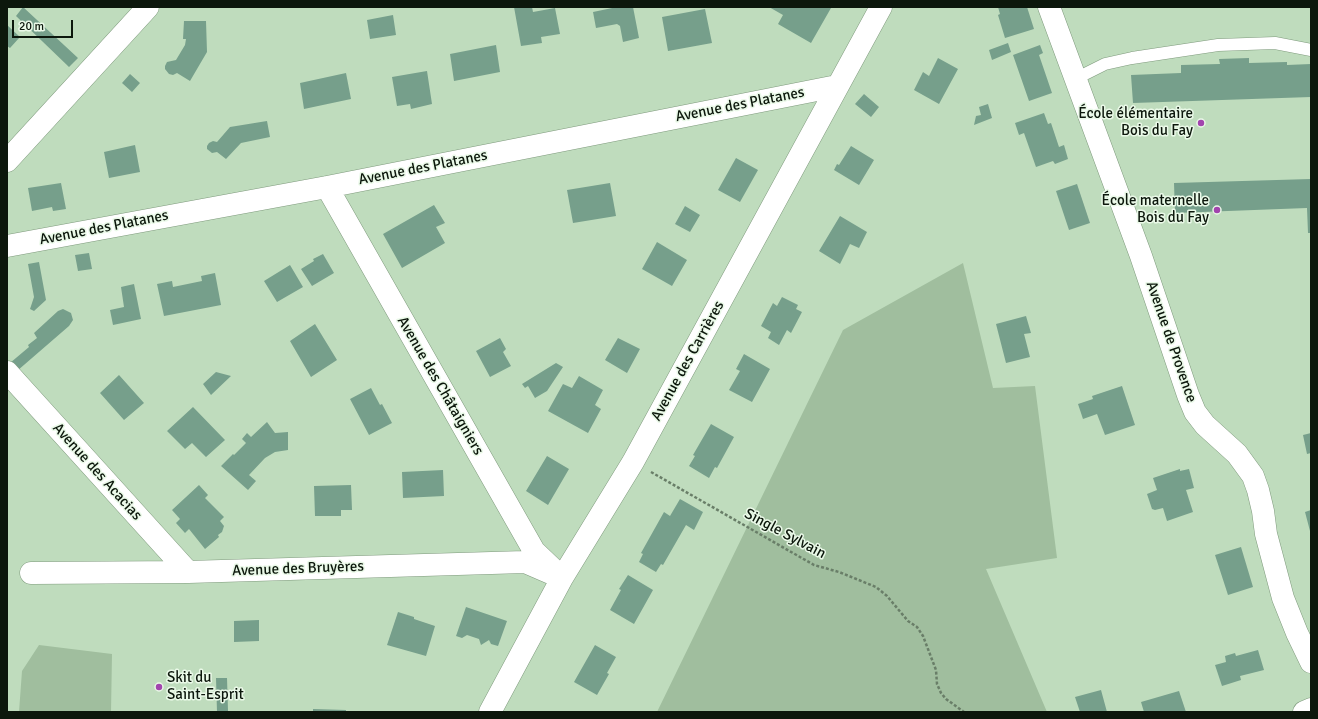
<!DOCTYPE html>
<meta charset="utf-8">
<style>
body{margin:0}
#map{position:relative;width:1318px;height:719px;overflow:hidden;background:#bfdcbd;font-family:Signika,sans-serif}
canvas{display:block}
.frame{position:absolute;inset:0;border:8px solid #0c170c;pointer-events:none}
.scale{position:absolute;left:12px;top:20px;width:61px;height:18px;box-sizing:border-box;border:2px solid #0c170c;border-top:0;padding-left:5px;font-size:12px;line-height:14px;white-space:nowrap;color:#0c170c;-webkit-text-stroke:3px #eaf9e8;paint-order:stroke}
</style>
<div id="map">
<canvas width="1318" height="719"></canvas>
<div class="frame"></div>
<div class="scale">20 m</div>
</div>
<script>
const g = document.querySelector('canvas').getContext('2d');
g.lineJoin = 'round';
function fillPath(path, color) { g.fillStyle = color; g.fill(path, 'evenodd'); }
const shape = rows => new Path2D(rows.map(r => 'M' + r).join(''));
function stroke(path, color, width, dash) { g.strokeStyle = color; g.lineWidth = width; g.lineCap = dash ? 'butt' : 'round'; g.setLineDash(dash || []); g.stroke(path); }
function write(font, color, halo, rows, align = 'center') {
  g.font = font + ' Signika,sans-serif'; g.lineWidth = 3; g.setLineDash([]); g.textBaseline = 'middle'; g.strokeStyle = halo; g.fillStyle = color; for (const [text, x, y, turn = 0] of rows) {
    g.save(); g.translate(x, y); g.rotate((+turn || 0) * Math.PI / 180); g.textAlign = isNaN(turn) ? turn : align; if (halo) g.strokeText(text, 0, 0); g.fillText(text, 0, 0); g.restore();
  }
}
const green = shape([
 [963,263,993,388,1035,386,1057,558,986,569,1047,712,657,712,843,330],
 [39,645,112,654,111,712,19,712,22,671]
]);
const building = shape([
 [23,7,78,58,69,67,16,16],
 [514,7,532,7,533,12,555,8,560,34,541,37,542,43,521,46],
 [617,7,633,7,639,38,623,42,620,26,617,24,596,28,593,12],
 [769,7,830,7,831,8,811,43,778,24,783,15],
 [998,7,1027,7,1034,29,1005,38,998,15,1000,14],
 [705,9,712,43,668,51,662,17],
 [393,15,396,35,370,39,367,20],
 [184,21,206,21,207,52,190,81,177,73,173,75,169,74,165,69,165,66,167,62,176,60,185,45,186,39,183,39],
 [7,25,20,37,10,48,7,46],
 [1008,43,1011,52,992,60,989,50],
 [496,45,500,72,454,81,450,54],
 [1040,45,1043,53,1039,55,1052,93,1029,101,1013,55],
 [938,58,958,69,939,104,914,90,923,72,929,76],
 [1249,58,1249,63,1287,62,1287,65,1311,64,1311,97,1133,103,1131,75,1181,73,1181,65,1220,64,1219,59],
 [427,71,432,104,411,109,410,104,397,106,392,77],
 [346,73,351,99,304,109,300,83],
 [130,74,140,83,132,92,122,83],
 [864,94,879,107,871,117,855,104],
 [988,104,992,118,974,125,976,116,981,115,979,107],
 [1044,113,1048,124,1051,123,1059,147,1064,145,1068,159,1055,164,1053,161,1036,167,1024,133,1019,135,1015,123],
 [267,121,270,137,241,143,226,159,217,152,212,153,207,149,207,146,209,143,213,141,217,142,230,127],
 [135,145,140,172,109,178,104,152],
 [851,146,874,160,859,185,834,170,837,164,839,165],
 [736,158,758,170,740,202,718,190],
 [1311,179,1311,233,1308,233,1307,208,1175,213,1174,183],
 [61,183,66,209,53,211,52,207,32,211,28,188],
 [610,183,616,216,573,223,567,190],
 [1077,184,1090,223,1069,230,1056,191],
 [434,205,445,223,436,227,445,243,402,268,383,234],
 [685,206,700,215,690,232,675,224],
 [840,216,867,232,859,248,850,244,840,264,819,251],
 [657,242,687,260,672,286,642,269],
 [89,253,92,269,78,271,75,255],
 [323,254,334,273,312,286,301,269,314,261,313,259],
 [39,262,46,300,34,311,30,309,34,297,28,264],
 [290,265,303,287,277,302,264,281],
 [215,273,221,305,164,316,157,284,172,281,173,287,202,281,201,276],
 [134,284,141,319,113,325,110,310,124,307,121,287],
 [782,297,798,305,796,309,802,312,791,333,787,330,779,345,768,338,771,332,761,326,773,303,777,306],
 [63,309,71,313,73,320,69,326,17,371,10,363,29,347,28,345,37,338,34,333,58,311],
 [1026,316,1031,333,1024,334,1030,357,1006,363,996,324],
 [315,324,337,360,311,377,290,341],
 [500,338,506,349,503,352,511,366,490,377,476,351],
 [618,338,640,349,627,373,605,360],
 [744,354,770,369,752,402,729,390,740,371,736,369],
 [556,363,563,367,547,391,535,398,528,386,525,388,522,384],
 [216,372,231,376,211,395,203,384],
 [119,375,144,403,124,420,100,393],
 [579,376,603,390,595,405,601,409,588,433,548,411,563,384,572,388],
 [1122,386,1135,425,1105,435,1097,414,1083,419,1078,404,1093,399,1092,396],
 [371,388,380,405,382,404,392,423,369,435,350,399],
 [193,407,225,440,206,457,192,443,185,449,167,431],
 [267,422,275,433,288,432,288,450,275,452,265,458,249,475,256,481,248,490,221,466,233,454,234,455,246,443,242,439,247,433,251,437],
 [711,424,734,437,717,468,715,467,709,478,689,466,695,456,693,455],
 [1311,433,1311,453,1307,454,1303,435],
 [547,456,569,469,548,505,526,491],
 [1180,469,1180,471,1189,469,1194,488,1186,490,1193,512,1167,521,1163,508,1155,510,1152,509,1147,494,1157,490,1153,478],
 [443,470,444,496,403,498,402,472],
 [199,485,208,495,205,498,224,517,220,521,224,526,222,532,218,535,219,537,205,549,189,529,185,533,176,523,180,519,172,510],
 [351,485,352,510,341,510,341,516,315,516,314,486],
 [680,499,703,512,694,530,686,525,663,565,661,564,656,572,639,562,643,554,641,553,664,512,670,516],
 [1311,510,1311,531,1310,531,1305,512],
 [1241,547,1253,587,1228,595,1215,555],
 [628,575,653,590,634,624,610,610,621,590,619,589],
 [466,607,507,621,498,646,491,644,489,640,481,645,479,639,467,635,462,638,456,636],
 [398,612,414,617,414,619,435,626,426,656,387,645],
 [259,620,259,641,234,642,234,621],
 [595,645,616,657,607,673,609,674,597,695,574,682],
 [1258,650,1264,670,1240,676,1241,680,1222,686,1215,665,1226,662,1225,656,1235,653,1236,656],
 [216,678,227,678,228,711,217,712],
 [1101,690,1107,712,1080,712,1075,697],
 [1179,691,1186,712,1144,712,1141,702],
 [313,709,346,710,346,712,313,712]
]);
const path = shape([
 [651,472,814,565,839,572,876,587,887,596,908,621,917,627,923,636,936,670,937,684,941,693,946,699,964,712]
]);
const lane = shape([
 [1075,79,1105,64,1132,58,1218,45,1275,43,1311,50]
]);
const street = shape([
 [1049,7,1141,256,1188,395,1195,412,1205,425,1237,454,1253,476,1258,490,1263,511,1266,534,1283,598,1297,633,1311,662],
 [7,161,148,7],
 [327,187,534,551,554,570],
 [7,246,327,187,837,86],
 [7,372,188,572],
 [31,573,188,572,525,562,562,578],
 [490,712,562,578,633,462,881,7],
 [1304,712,1311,709]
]);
const markers = [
 [1201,123,4,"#a244ae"],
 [1217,210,4,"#a244ae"],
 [159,687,4,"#a244ae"]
];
const streetNames = [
 ["Avenue des Platanes",740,105,-11],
 ["Avenue des Platanes",423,168,-11],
 ["Avenue des Platanes",104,228,-11],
 ["Avenue de Provence",1171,342,71],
 ["Avenue des Carrières",688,361,-61],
 ["Avenue des Châtaigniers",440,386,60],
 ["Avenue des Acacias",97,472,48],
 ["Single Sylvain",785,534,28],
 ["Avenue des Bruyères",298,569,-2]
];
const poiNames = [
 ["École élémentaire",1193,114],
 ["Bois du Fay",1193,131],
 ["École maternelle",1209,201],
 ["Bois du Fay",1209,218],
 ["Skit du",167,678,"left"],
 ["Saint-Esprit",167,695,"left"]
];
fillPath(green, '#a0be9e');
fillPath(building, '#769f8b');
stroke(lane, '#7f9a7d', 13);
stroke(street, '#7f9a7d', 23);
stroke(path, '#697e68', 2.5, [3, 2]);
stroke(lane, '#fff', 12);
stroke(street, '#fff', 22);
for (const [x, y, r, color] of markers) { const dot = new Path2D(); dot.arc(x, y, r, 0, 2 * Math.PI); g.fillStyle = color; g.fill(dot); stroke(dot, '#eaf9e8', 1.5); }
write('15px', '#0c170c', '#eaf9e8', streetNames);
write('15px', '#0c170c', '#eaf9e8', poiNames, 'right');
</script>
